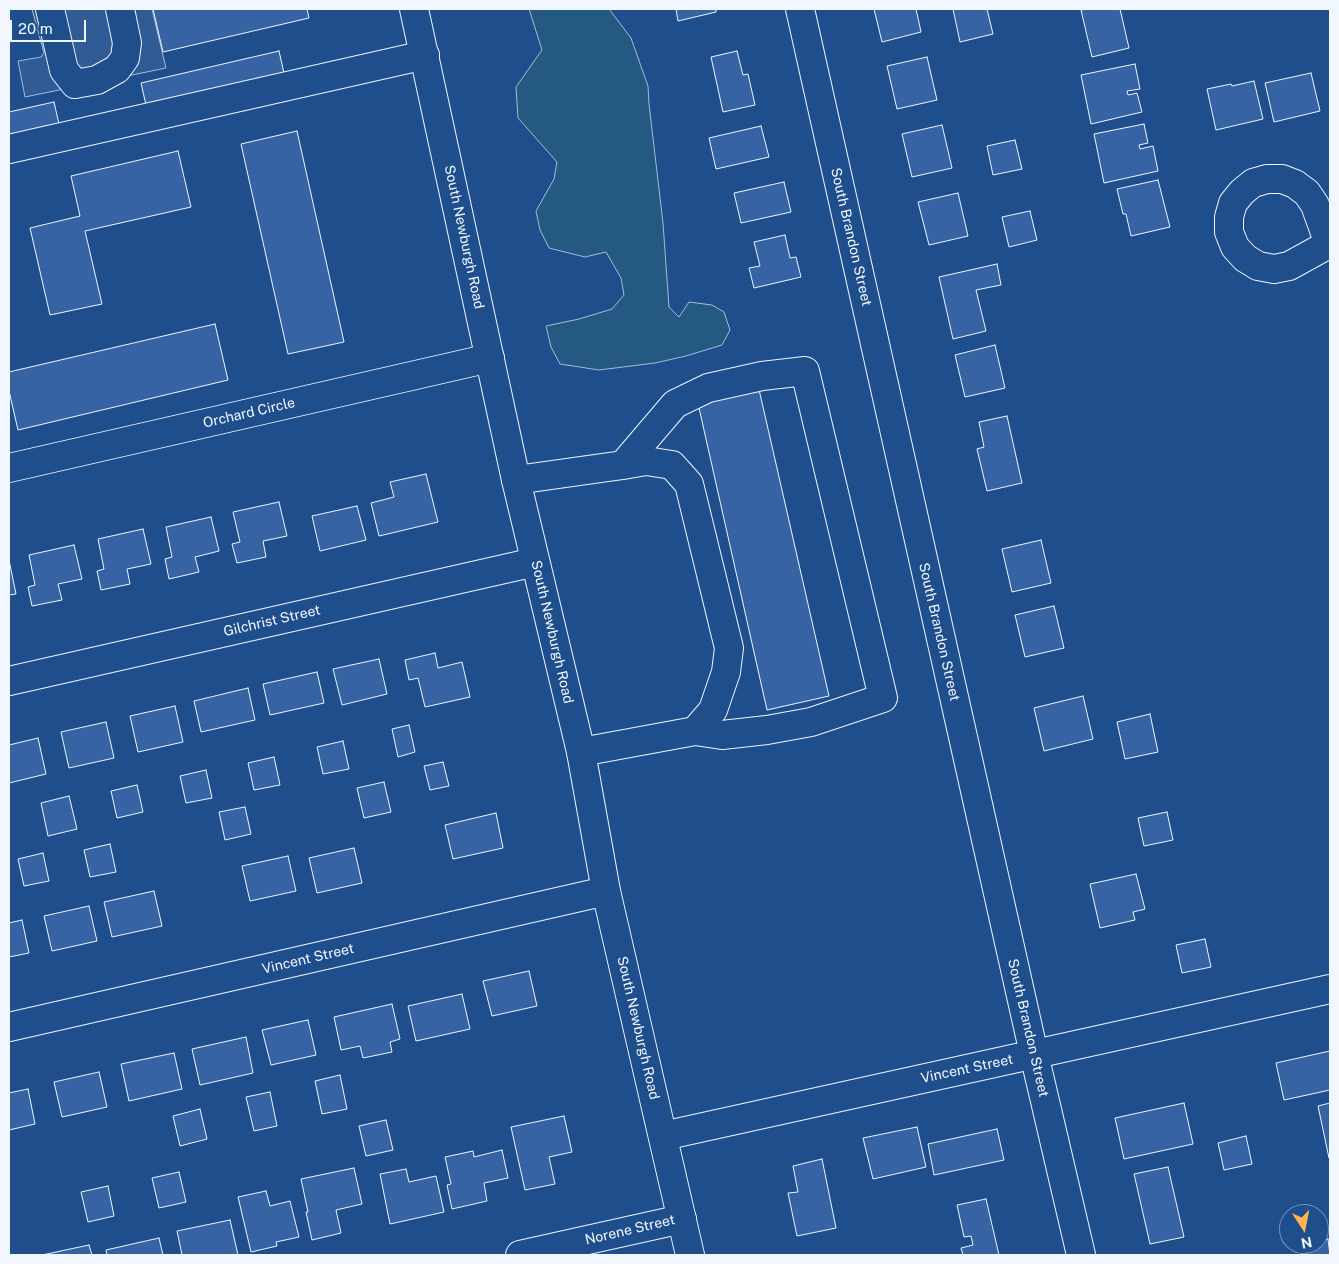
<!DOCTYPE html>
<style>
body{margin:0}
#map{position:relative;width:1339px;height:1264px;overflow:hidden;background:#1f4e8c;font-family:"Public Sans",sans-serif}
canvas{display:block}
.frame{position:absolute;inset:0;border:10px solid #f2f6ff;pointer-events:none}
.north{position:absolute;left:1279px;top:1204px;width:50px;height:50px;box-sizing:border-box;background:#1f4e8c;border:1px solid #7391ba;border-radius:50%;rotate:169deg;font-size:14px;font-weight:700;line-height:20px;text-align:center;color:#f2f6ff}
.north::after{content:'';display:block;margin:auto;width:18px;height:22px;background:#ffb74d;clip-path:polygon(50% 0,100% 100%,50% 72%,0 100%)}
.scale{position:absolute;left:10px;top:20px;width:76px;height:22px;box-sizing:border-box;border:2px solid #f2f6ff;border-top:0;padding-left:6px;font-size:15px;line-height:18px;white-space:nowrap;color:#f2f6ff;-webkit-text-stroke:4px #1f4e8c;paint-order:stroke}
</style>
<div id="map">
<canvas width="1339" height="1264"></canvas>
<div class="frame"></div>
<div class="north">N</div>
<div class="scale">20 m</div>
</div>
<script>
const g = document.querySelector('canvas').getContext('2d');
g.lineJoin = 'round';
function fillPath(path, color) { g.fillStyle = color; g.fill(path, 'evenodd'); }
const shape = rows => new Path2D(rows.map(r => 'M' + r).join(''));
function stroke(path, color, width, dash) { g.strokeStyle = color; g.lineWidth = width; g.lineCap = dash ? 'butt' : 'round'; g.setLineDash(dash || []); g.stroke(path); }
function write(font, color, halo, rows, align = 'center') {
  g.font = font + ' "Public Sans",sans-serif'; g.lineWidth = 4; g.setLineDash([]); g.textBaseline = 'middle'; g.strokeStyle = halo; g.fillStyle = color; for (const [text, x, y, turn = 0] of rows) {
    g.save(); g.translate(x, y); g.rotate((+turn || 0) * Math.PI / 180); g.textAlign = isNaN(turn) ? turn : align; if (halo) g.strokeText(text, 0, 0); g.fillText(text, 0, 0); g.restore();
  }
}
const green = shape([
 [529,9,609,9,631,38,648,86,649,104,663,223,669,307,679,317,689,302,712,305,724,312,730,330,722,345,686,356,655,363,599,370,560,364,551,347,546,326,579,319,612,309,624,295,621,278,606,252,585,257,549,248,540,230,536,211,554,179,557,162,518,118,516,87,542,50,529,9]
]);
const parking = shape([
 [32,9,152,9,166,68,25,97,18,61,41,57,44,53,32,9]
]);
const building = shape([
 [153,9,307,9,309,18,163,52,153,9],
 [676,9,716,9,716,12,678,21,676,9],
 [874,9,916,9,921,32,882,42,874,9],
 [953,9,987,9,993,34,960,42,953,9],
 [1088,9,1120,9,1129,48,1092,57,1081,10,1088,9],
 [279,51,284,73,146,105,141,83,279,51],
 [737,51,743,75,748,74,755,105,723,112,711,57,737,51],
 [927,57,937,100,897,109,887,66,927,57],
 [1135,64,1140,89,1127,91,1128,95,1137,93,1142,112,1091,124,1081,75,1135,64],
 [1311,73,1320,111,1274,122,1265,83,1311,73],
 [1254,81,1263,119,1216,130,1207,89,1231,84,1232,86,1254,81],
 [54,102,59,124,9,135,9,112,54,102],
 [1144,124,1148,143,1139,145,1140,149,1153,146,1158,171,1104,183,1094,134,1144,124],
 [942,125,952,168,912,177,902,134,942,125],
 [761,126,769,157,716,169,709,138,761,126],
 [297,131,344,342,288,354,241,144,297,131],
 [1015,140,1022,169,993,175,987,146,1015,140],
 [178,151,191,207,85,231,102,304,50,315,30,228,80,216,71,176,178,151],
 [1158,180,1170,227,1131,236,1126,214,1123,214,1117,189,1158,180],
 [784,182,791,212,741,223,734,193,784,182],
 [958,193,968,236,929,245,918,202,958,193],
 [1030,211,1037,240,1009,247,1002,217,1030,211],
 [785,235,790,258,796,257,801,277,754,288,749,268,760,266,754,242,785,235],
 [997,264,1001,285,976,290,986,331,953,339,939,277,997,264],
 [215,324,228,380,18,430,9,391,9,372,215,324],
 [995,345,1005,388,965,397,955,355,995,345],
 [758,385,829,696,767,710,697,399,758,385],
 [1007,416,1022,483,987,491,977,449,984,447,979,422,1007,416],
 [426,474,438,522,379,536,371,503,394,497,390,482,426,474],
 [279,502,287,536,263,541,266,557,237,563,232,544,240,542,233,512,279,502],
 [357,506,366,540,320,551,312,516,357,506],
 [211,517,219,551,195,557,199,572,169,579,165,559,172,557,166,527,211,517],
 [143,529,151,564,127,569,130,584,101,590,97,571,104,569,98,539,143,529],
 [1041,540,1051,583,1012,592,1002,549,1041,540],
 [74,545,82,579,58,584,62,600,32,606,28,587,35,585,29,555,74,545],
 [9,560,16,594,9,595,9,560],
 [1054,606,1064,648,1025,657,1015,615,1054,606],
 [435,653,438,668,462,662,470,697,425,707,418,678,409,680,405,660,435,653],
 [379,659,387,694,342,705,333,669,379,659],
 [317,672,324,703,270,715,263,684,317,672],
 [248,688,255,720,201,732,194,701,248,688],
 [1083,696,1093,739,1044,751,1034,708,1083,696],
 [175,706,183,742,138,752,130,716,175,706],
 [1150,714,1158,752,1125,759,1117,722,1150,714],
 [106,722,114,758,69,768,61,732,106,722],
 [409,725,415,752,398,757,392,729,409,725],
 [38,738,46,774,9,783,9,745,38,738],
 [343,741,349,769,323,774,317,747,343,741],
 [274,757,280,785,254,790,248,763,274,757],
 [443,762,449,786,430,790,424,766,443,762],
 [206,770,212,798,186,803,180,776,206,770],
 [384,782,391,812,364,818,357,788,384,782],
 [137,785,143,812,117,818,111,791,137,785],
 [69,796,77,829,48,836,41,803,69,796],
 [245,807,251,834,225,840,219,812,245,807],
 [1167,812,1173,840,1144,846,1138,818,1167,812],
 [496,813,503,848,453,859,445,825,496,813],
 [110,844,116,872,90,877,84,850,110,844],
 [354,848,362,883,317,893,309,858,354,848],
 [43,853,49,881,24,886,18,859,43,853],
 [288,856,296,891,250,901,242,866,288,856],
 [1136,874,1145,909,1133,912,1135,920,1100,928,1090,884,1136,874],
 [154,891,162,926,112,937,104,902,154,891],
 [89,906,97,941,52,951,44,916,89,906],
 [22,920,29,953,9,957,9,923,22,920],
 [1205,939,1211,967,1182,973,1176,945,1205,939],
 [529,971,537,1006,492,1016,483,981,529,971],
 [462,994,470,1029,416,1041,408,1006,462,994],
 [392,1004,400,1039,390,1042,392,1052,363,1058,360,1046,341,1050,334,1017,392,1004],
 [308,1020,316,1055,271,1065,262,1030,308,1020],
 [246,1037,253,1073,200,1085,192,1049,246,1037],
 [1330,1051,1330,1090,1284,1100,1276,1063,1330,1051],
 [174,1053,182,1089,129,1101,121,1064,174,1053],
 [99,1072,107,1107,62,1117,54,1082,99,1072],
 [340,1075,347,1109,322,1114,315,1081,340,1075],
 [28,1089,35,1124,9,1130,9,1093,28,1089],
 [270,1092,277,1126,254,1131,246,1097,270,1092],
 [1184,1103,1193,1144,1124,1159,1115,1118,1184,1103],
 [1330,1103,1330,1158,1329,1158,1318,1106,1330,1103],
 [200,1109,207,1139,180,1146,173,1116,200,1109],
 [564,1116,572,1152,549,1157,555,1184,525,1190,511,1127,564,1116],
 [386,1120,393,1150,366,1156,359,1126,386,1120],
 [917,1127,926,1167,873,1179,863,1138,917,1127],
 [997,1129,1004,1160,934,1175,928,1144,997,1129],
 [1246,1136,1252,1164,1224,1170,1218,1143,1246,1136],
 [502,1150,508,1178,484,1183,487,1201,452,1209,447,1185,451,1184,445,1157,473,1151,474,1157,502,1150],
 [822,1159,836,1228,797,1236,788,1193,798,1192,793,1166,822,1159],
 [1168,1167,1184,1237,1150,1244,1134,1174,1168,1167],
 [354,1168,362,1204,336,1210,341,1233,312,1240,306,1212,308,1212,301,1179,354,1168],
 [406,1169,409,1182,436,1176,444,1212,390,1224,380,1174,406,1169],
 [179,1172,186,1202,159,1208,152,1178,179,1172],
 [108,1186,114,1216,88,1222,81,1192,108,1186],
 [266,1191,270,1206,290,1201,299,1237,276,1242,277,1246,251,1252,238,1197,266,1191],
 [986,1199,999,1255,963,1255,961,1248,973,1245,971,1236,964,1237,957,1205,986,1199],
 [230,1220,238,1255,182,1255,177,1231,230,1220],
 [159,1238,163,1255,107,1255,106,1250,159,1238],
 [1328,1239,1330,1255,1302,1255,1300,1245,1319,1244,1319,1241,1328,1239],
 [89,1245,92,1255,42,1255,89,1245]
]);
const minor = shape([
 [50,9,64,70,75,84,97,80,117,69,125,58,127,43,120,9],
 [800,9,1034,1054,1081,1255],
 [9,149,425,55],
 [1267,179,1282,179,1295,184,1307,193,1315,205,1329,244,1289,266,1274,269,1258,266,1245,258,1235,247,1229,232,1229,217,1233,203,1242,192,1253,183,1267,179],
 [623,465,675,404,708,388,762,376,805,371,883,698,811,722,767,730,722,735,695,731],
 [9,468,490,358],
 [516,480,623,465,646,461,672,465,689,484,729,648,726,672,713,710,695,731,581,752],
 [9,681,535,562],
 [9,1027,606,891],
 [663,1136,1330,989],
 [520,1255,682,1219]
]);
const major = shape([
 [414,9,516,480,581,752,606,891,690,1255]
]);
const streetNames = [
 ["South Newburgh Road",464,237,78],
 ["South Brandon Street",851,237,77],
 ["Orchard Circle",249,413,-13],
 ["Gilchrist Street",272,621,-13],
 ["South Newburgh Road",552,632,77],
 ["South Brandon Street",939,632,77],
 ["Vincent Street",308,959,-13],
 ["South Newburgh Road",638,1028,77],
 ["South Brandon Street",1028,1028,77],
 ["Vincent Street",967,1069,-12],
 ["Norene Street",630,1230,-13]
];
fillPath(green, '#245a82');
stroke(green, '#a8bbd7', 1);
fillPath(parking, '#305b95');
stroke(parking, '#a8bbd7', 1);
fillPath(building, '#3563a3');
stroke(building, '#f2f6ff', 1);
stroke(minor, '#f2f6ff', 30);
stroke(major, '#f2f6ff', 30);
stroke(minor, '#1f4e8c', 28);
stroke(major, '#1f4e8c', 28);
write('14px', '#f2f6ff', '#1f4e8c', streetNames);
</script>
